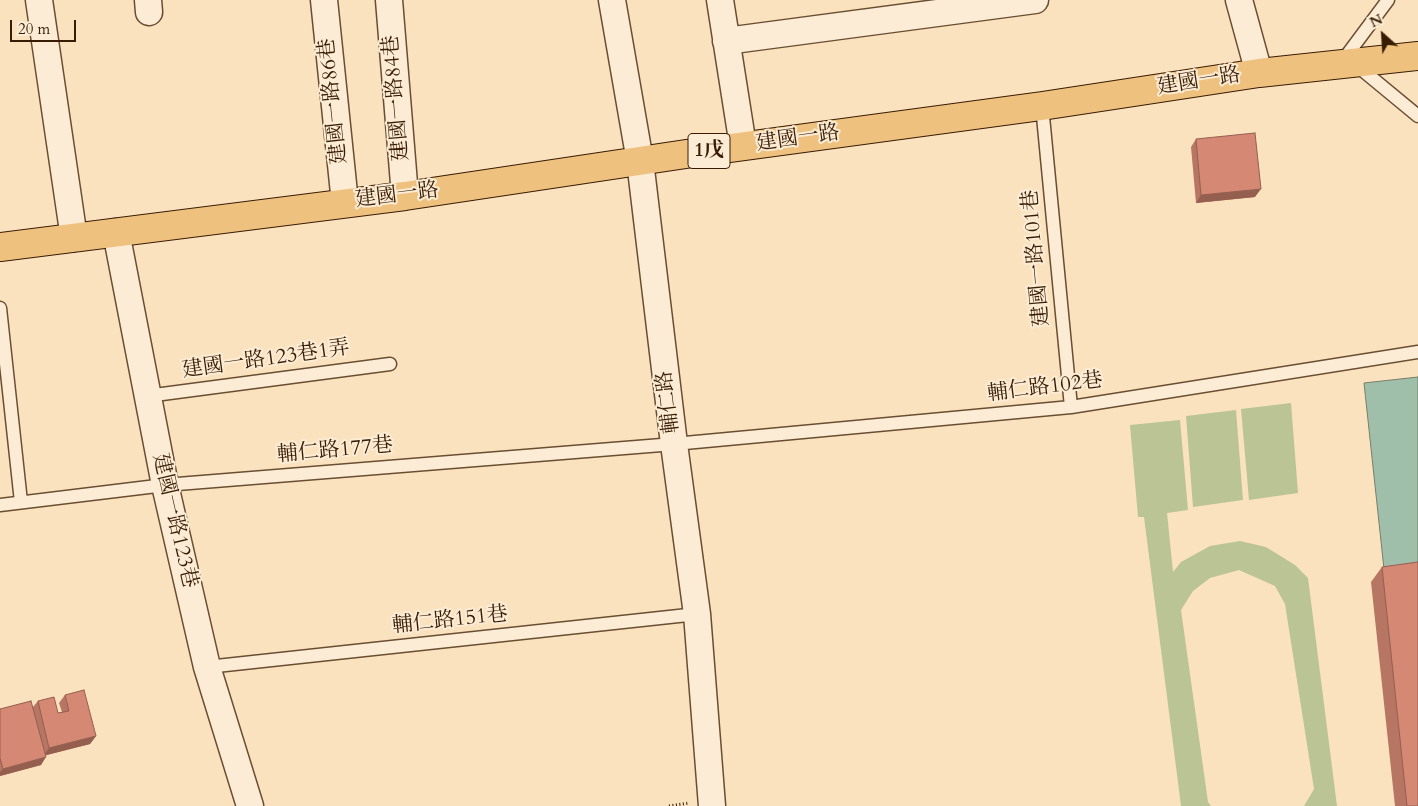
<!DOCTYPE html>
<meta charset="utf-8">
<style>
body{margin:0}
#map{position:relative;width:1418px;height:806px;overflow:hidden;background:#fbe2be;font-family:Cardo,serif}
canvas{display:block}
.north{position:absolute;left:1358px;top:10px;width:50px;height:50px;-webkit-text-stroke:4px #fcecd5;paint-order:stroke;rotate:334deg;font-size:14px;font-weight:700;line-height:20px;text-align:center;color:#381c03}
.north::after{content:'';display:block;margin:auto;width:18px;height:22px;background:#381c03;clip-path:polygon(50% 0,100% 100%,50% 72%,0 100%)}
.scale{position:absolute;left:10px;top:20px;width:66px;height:22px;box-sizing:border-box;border:2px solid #381c03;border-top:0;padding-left:6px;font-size:15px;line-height:18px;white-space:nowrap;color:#381c03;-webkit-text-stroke:4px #fcecd5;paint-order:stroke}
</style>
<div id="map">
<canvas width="1418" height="806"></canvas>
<div class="north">N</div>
<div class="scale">20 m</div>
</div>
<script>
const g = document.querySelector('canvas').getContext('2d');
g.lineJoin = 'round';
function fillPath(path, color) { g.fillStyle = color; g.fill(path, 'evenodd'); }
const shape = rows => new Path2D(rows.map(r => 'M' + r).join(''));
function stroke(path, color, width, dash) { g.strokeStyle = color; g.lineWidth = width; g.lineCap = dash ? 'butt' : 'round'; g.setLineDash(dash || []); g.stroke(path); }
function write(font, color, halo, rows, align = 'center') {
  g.font = font + ' Cardo,"Noto Serif TC",serif'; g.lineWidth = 4; g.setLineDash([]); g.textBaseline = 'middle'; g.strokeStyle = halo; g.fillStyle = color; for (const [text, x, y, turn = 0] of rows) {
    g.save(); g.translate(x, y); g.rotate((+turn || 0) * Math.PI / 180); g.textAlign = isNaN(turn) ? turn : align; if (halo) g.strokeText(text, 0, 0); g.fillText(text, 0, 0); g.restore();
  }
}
const green = shape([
 [1291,403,1298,493,1249,500,1241,409],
 [1236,410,1243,500,1193,507,1186,416],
 [1180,420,1188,510,1167,513,1173,572,1181,562,1210,546,1240,541,1266,547,1295,565,1308,578,1337,806,1304,806,1314,789,1285,604,1275,586,1239,570,1210,578,1193,591,1181,610,1208,802,1211,806,1181,806,1144,517,1138,517,1130,425]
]);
const water = shape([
 [1418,377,1418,564,1384,569,1364,383,1418,377]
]);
const path = shape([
 [669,806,689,803]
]);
const service = shape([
 [1341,63,1388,0],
 [1355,64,1418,116],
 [1042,106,1071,407],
 [0,308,21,502],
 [147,396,390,364],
 [0,505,165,485,674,444,1071,407,1418,352],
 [207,667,697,614]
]);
const minor = shape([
 [39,0,74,238],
 [148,0,149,12],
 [324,0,345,203],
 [389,0,405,196],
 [612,0,640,161,674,444,697,614,712,806],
 [720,0,743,146],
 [1239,0,1259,73],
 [726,41,1035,0],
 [116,232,165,485,207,667,250,806]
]);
const primary = shape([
 [0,247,405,196,686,154,1042,106,1259,73,1418,56]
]);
const wall = shape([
 [1196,139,1255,197,1196,203,1191,147],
 [1382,567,1418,806,1395,806,1371,582],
 [65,695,96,736,90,744,46,755,41,765,0,776,0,709,33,707,38,701,58,713,62,712,59,703]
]);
const shadedWall = shape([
 [1261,189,1255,197,1196,203,1201,195],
 [96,736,90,744,43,756,49,748],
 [46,757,41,765,0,776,0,772,3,769]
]);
const building = shape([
 [1255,133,1261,189,1201,195,1196,139,1255,133],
 [1418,562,1418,806,1407,806,1382,567,1418,562],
 [84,690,96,736,49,748,38,701,54,697,58,713,69,711,65,695,84,690],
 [31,701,46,757,3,769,0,758,0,709,31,701]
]);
const shields = [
 [709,151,42]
];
const shieldNames = [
 ["1戊",709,151]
];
const streetNames = [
 ["建國一路",1199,82,-9],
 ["建國一路84巷",397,98,-95],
 ["建國一路86巷",334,101,-96],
 ["建國一路",798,139,-8],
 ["建國一路",397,196,-7],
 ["建國一路101巷",1037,258,-95],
 ["建國一路123巷1弄",266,360,-8],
 ["輔仁路102巷",1045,388,-7],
 ["輔仁路",669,402,-97],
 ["輔仁路177巷",335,451,-5],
 ["建國一路123巷",174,521,77],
 ["輔仁路151巷",450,621,-6]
];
fillPath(green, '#bac495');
fillPath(water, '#a0bfab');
stroke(water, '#767e68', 1);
stroke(service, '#694e32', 15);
stroke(minor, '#694e32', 29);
stroke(primary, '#381c03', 30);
stroke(path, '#381c03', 3, [1, 2.5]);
stroke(service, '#fcecd5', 12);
stroke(minor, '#fcecd5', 26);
stroke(primary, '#eec17f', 28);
fillPath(wall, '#b77563');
fillPath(shadedWall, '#955f50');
fillPath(building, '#d58873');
stroke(building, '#955f50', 1);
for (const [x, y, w] of shields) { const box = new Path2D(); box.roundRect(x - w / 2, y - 17.5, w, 35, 4); g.fillStyle = '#fcecd5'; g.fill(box); stroke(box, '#381c03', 1); }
write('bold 20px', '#381c03', null, shieldNames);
write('21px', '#381c03', '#fcecd5', streetNames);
</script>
